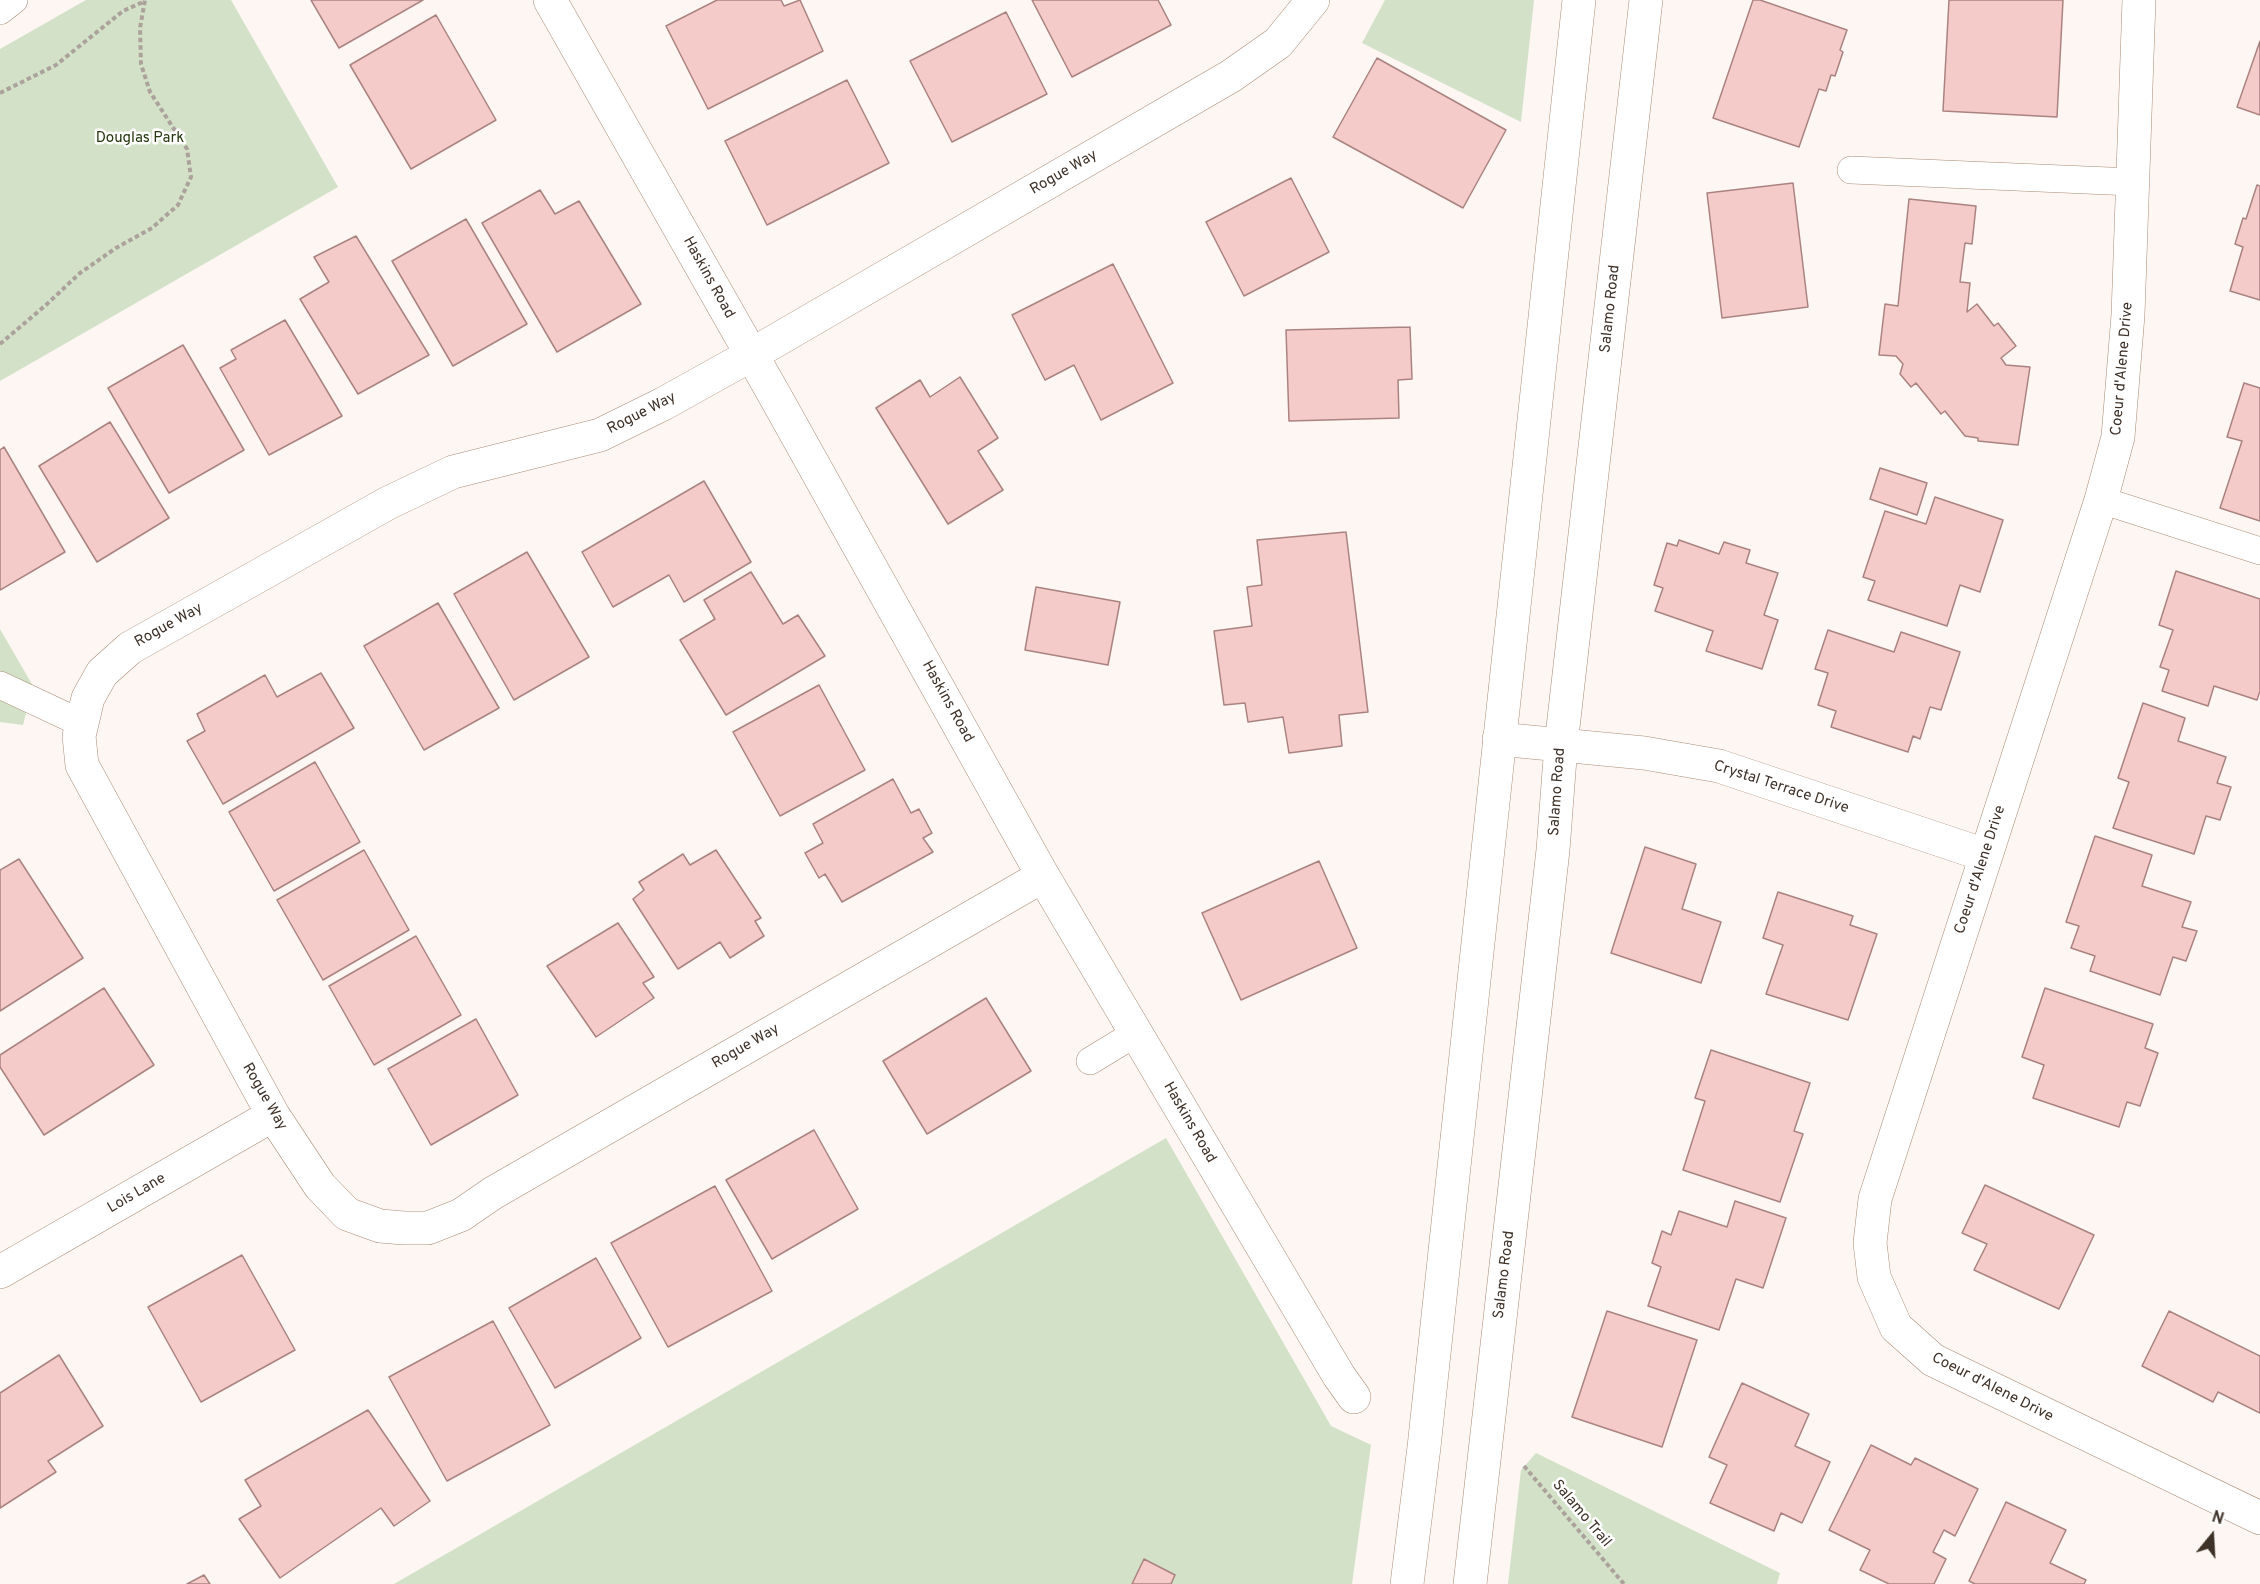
<!DOCTYPE html>
<style>
body{margin:0}
#map{position:relative;width:2260px;height:1584px;overflow:hidden;background:#fdf6f2;font-family:Overpass,sans-serif}
canvas{display:block}
.north{position:absolute;left:2182px;top:1506px;width:60px;height:60px;-webkit-text-stroke:4px #fff;paint-order:stroke;rotate:18deg;font-size:16px;font-weight:700;line-height:24px;text-align:center;color:#3e3128}
.north::after{content:'';display:block;margin:auto;width:21px;height:27px;background:#3e3128;clip-path:polygon(50% 0,100% 100%,50% 72%,0 100%)}
</style>
<div id="map">
<canvas width="2260" height="1584"></canvas>
<div class="north">N</div>
</div>
<script>
const g = document.querySelector('canvas').getContext('2d');
g.lineJoin = 'round';
function fillPath(path, color) { g.fillStyle = color; g.fill(path, 'evenodd'); }
const shape = rows => new Path2D(rows.map(r => 'M' + r).join(''));
function stroke(path, color, width, dash) { g.strokeStyle = color; g.lineWidth = width; g.lineCap = dash ? 'butt' : 'round'; g.setLineDash(dash || []); g.stroke(path); }
function write(font, color, halo, rows, align = 'center') {
  g.font = font + ' Overpass,sans-serif'; g.lineWidth = 5; g.setLineDash([]); g.textBaseline = 'middle'; g.strokeStyle = halo; g.fillStyle = color; for (const [text, x, y, turn = 0] of rows) {
    g.save(); g.translate(x, y); g.rotate((+turn || 0) * Math.PI / 180); g.textAlign = isNaN(turn) ? turn : align; if (halo) g.strokeText(text, 0, 0); g.fillText(text, 0, 0); g.restore();
  }
}
const green = shape([
 [86,0,231,0,338,187,0,381,0,49],
 [1385,0,1534,0,1521,122,1362,43],
 [0,629,33,686,23,725,0,722],
 [1166,1138,1331,1426,1371,1445,1352,1584,394,1584],
 [1536,1453,1780,1573,1777,1584,1508,1584,1521,1470]
]);
const building = shape([
 [311,0,423,0,339,48,311,0],
 [717,0,781,0,784,6,800,0,823,51,708,109,666,26,717,0],
 [1032,0,1158,0,1171,25,1072,77,1032,0],
 [1753,0,1760,0,1847,30,1840,50,1843,52,1835,76,1831,75,1826,91,1819,89,1799,147,1713,118,1753,0],
 [1949,0,2063,0,2057,117,1943,111,1949,0],
 [1006,12,1047,94,952,142,910,61,1006,12],
 [436,15,496,120,411,169,350,65,436,15],
 [2260,41,2260,115,2237,107,2260,41],
 [1377,58,1506,130,1463,208,1333,137,1377,58],
 [847,80,889,163,767,225,725,141,847,80],
 [1291,178,1329,252,1244,296,1206,222,1291,178],
 [1793,183,1808,307,1722,318,1707,193,1793,183],
 [2257,185,2260,186,2260,300,2230,291,2243,247,2235,244,2243,218,2246,219,2257,185],
 [540,190,555,214,579,201,641,304,557,352,482,223,540,190],
 [1909,199,1976,206,1972,244,1965,243,1960,282,1970,283,1967,312,1977,304,1994,326,1998,323,2016,346,2001,358,2006,365,2030,367,2018,445,1978,441,1978,438,1965,436,1945,411,1941,414,1916,383,1911,387,1900,374,1903,364,1896,356,1879,355,1885,304,1898,306,1909,199],
 [466,219,527,324,453,366,392,261,466,219],
 [356,236,429,355,358,394,300,299,329,282,314,257,356,236],
 [1113,264,1173,383,1101,420,1074,365,1045,380,1012,315,1113,264],
 [285,320,342,416,269,455,220,368,236,359,231,350,285,320],
 [1410,327,1412,379,1398,380,1399,418,1289,421,1286,330,1410,327],
 [183,345,244,450,169,493,108,388,183,345],
 [960,377,998,438,978,451,1003,490,948,524,876,408,920,380,930,397,960,377],
 [2244,383,2260,388,2260,521,2220,508,2242,441,2227,437,2244,383],
 [110,422,169,518,97,562,39,466,110,422],
 [4,447,65,552,0,590,0,450,4,447],
 [1880,468,1927,483,1917,515,1870,499,1880,468],
 [704,481,751,562,684,602,669,575,613,607,582,552,704,481],
 [1935,497,2003,520,1980,592,1960,585,1947,626,1868,600,1875,581,1863,577,1885,511,1926,524,1935,497],
 [1346,532,1368,712,1339,715,1342,746,1289,753,1283,717,1248,722,1245,703,1224,705,1214,631,1252,626,1247,587,1262,585,1257,540,1346,532],
 [1679,540,1719,554,1724,542,1750,550,1746,563,1778,573,1764,615,1778,620,1762,669,1706,651,1713,631,1655,611,1663,588,1654,585,1667,543,1677,546,1679,540],
 [527,552,589,657,514,700,454,594,527,552],
 [2176,571,2260,599,2260,691,2257,700,2214,686,2208,706,2162,691,2169,670,2160,667,2173,630,2159,625,2176,571],
 [751,572,783,624,798,615,825,656,726,715,680,640,715,619,704,600,751,572],
 [1036,587,1120,602,1108,665,1025,650,1036,587],
 [438,603,499,708,424,750,364,646,438,603],
 [1828,630,1894,652,1901,632,1960,652,1941,710,1930,707,1920,739,1913,736,1908,752,1831,727,1836,711,1818,705,1828,673,1815,669,1828,630],
 [321,673,354,728,223,804,187,741,205,731,197,714,265,675,277,697,321,673],
 [819,685,865,770,780,816,733,732,819,685],
 [2143,703,2185,718,2178,741,2226,757,2217,783,2231,787,2220,820,2206,816,2194,854,2113,828,2129,782,2118,778,2143,703],
 [315,762,360,842,274,891,229,812,315,762],
 [893,779,911,813,919,809,932,833,923,838,933,852,842,902,825,874,819,878,805,853,823,843,813,824,893,779],
 [2095,836,2152,855,2142,886,2191,902,2182,927,2197,931,2186,961,2173,957,2160,995,2090,971,2095,956,2071,948,2079,926,2066,922,2095,836],
 [1645,847,1696,864,1682,909,1721,922,1701,983,1611,953,1645,847],
 [364,850,409,930,323,980,277,900,364,850],
 [716,850,761,918,755,921,764,936,730,958,720,942,678,969,633,899,644,890,639,882,683,854,690,865,716,850],
 [19,859,83,958,0,1011,0,870,19,859],
 [1319,861,1357,948,1241,1000,1202,913,1319,861],
 [1778,892,1853,916,1850,925,1877,934,1848,1020,1766,994,1783,945,1763,938,1778,892],
 [618,923,654,977,643,983,654,998,596,1037,547,966,618,923],
 [416,936,461,1015,374,1065,329,986,416,936],
 [104,988,154,1065,44,1135,0,1067,0,1055,104,988],
 [2045,988,2153,1024,2145,1048,2158,1053,2140,1106,2127,1102,2119,1127,2033,1098,2044,1065,2022,1057,2045,988],
 [986,998,1031,1071,927,1134,883,1061,986,998],
 [476,1019,518,1095,431,1145,388,1069,476,1019],
 [1711,1050,1810,1083,1794,1131,1803,1134,1780,1202,1683,1170,1705,1101,1695,1098,1711,1050],
 [814,1130,858,1209,772,1259,726,1180,814,1130],
 [1985,1185,2094,1235,2059,1309,1974,1270,1987,1244,1962,1233,1985,1185],
 [715,1186,772,1291,668,1347,611,1243,715,1186],
 [1735,1201,1786,1218,1763,1288,1736,1279,1719,1330,1648,1306,1661,1267,1652,1263,1662,1231,1671,1235,1679,1211,1727,1227,1735,1201],
 [242,1255,295,1350,201,1402,148,1307,242,1255],
 [596,1258,641,1338,555,1388,509,1308,596,1258],
 [1607,1311,1697,1340,1662,1447,1572,1417,1607,1311],
 [2169,1311,2260,1356,2260,1413,2218,1392,2213,1402,2142,1366,2169,1311],
 [493,1321,550,1425,447,1481,389,1377,493,1321],
 [59,1355,103,1426,48,1461,56,1472,0,1508,0,1393,59,1355],
 [1742,1383,1809,1414,1795,1446,1830,1462,1802,1523,1781,1513,1774,1531,1710,1503,1727,1465,1709,1457,1742,1383],
 [368,1410,430,1501,394,1526,381,1508,280,1578,239,1519,261,1506,245,1480,368,1410],
 [1871,1445,1911,1465,1915,1458,1978,1489,1955,1536,1944,1530,1933,1552,1946,1559,1934,1584,1889,1584,1860,1570,1870,1550,1829,1530,1871,1445],
 [2006,1502,2066,1530,2050,1563,2086,1580,2084,1584,1975,1584,1969,1581,2006,1502],
 [1144,1559,1175,1575,1171,1584,1132,1584,1144,1559],
 [204,1575,210,1584,187,1584,204,1575]
]);
const path = shape([
 [0,93,56,65,123,11,143,2],
 [0,344,46,305,80,273,116,248,152,228,178,205,191,177,187,149,150,92,141,64,140,28,145,0],
 [1524,1466,1624,1584]
]);
const lane = shape([
 [0,11,14,0],
 [1851,170,2133,182],
 [2101,500,2260,551],
 [0,685,81,723],
 [1090,1061,1136,1033]
]);
const street = shape([
 [550,0,775,396,1043,876,1339,1376,1354,1397],
 [2139,0,2128,315,2118,437,2101,500,1875,1199,1870,1243,1874,1277,1896,1327,1933,1360,2260,1518],
 [1499,739,1644,753,1719,766,1985,855],
 [1043,876,493,1193,461,1215,428,1228,404,1228,380,1226,347,1214,320,1186,273,1115,82,765,79,736,88,698,102,673,130,648,388,503,453,472,600,435,663,404,751,355,1231,76,1278,43,1313,0],
 [0,1272,273,1115]
]);
const secondary = shape([
 [1407,1584,1424,1447,1579,0],
 [1470,1584,1553,850,1561,745,1646,0]
]);
const parkNames = [
 ["Douglas Park",140,139]
];
const streetNames = [
 ["Rogue Way",1064,173,-30],
 ["Haskins Road",708,278,61],
 ["Salamo Road",1611,309,-84],
 ["Coeur d'Alene Drive",2123,369,-85],
 ["Rogue Way",642,414,-27],
 ["Rogue Way",169,626,-29],
 ["Haskins Road",947,702,61],
 ["Crystal Terrace Drive",1781,788,18],
 ["Salamo Road",1558,792,-86],
 ["Coeur d'Alene Drive",1981,870,-72],
 ["Rogue Way",746,1047,-30],
 ["Rogue Way",264,1097,60],
 ["Haskins Road",1189,1123,60],
 ["Lois Lane",137,1194,-30],
 ["Salamo Road",1505,1275,-83],
 ["Coeur d'Alene Drive",1992,1388,27],
 ["Salamo Trail",1581,1514,50]
];
fillPath(green, '#d3e1c8');
fillPath(building, '#f5cbc9');
stroke(building, '#aa8381', 1.5);
stroke(lane, '#aa8c77', 28);
stroke(street, '#aa8c77', 34);
stroke(secondary, '#aa8c77', 34);
stroke(path, '#aba29c', 4, [4.5, 3]);
stroke(lane, '#fff', 27);
stroke(street, '#fff', 33);
stroke(secondary, '#fff', 33);
write('15px', '#23380d', '#fff', parkNames);
write('15px', '#3e3128', '#fff', streetNames);
</script>
